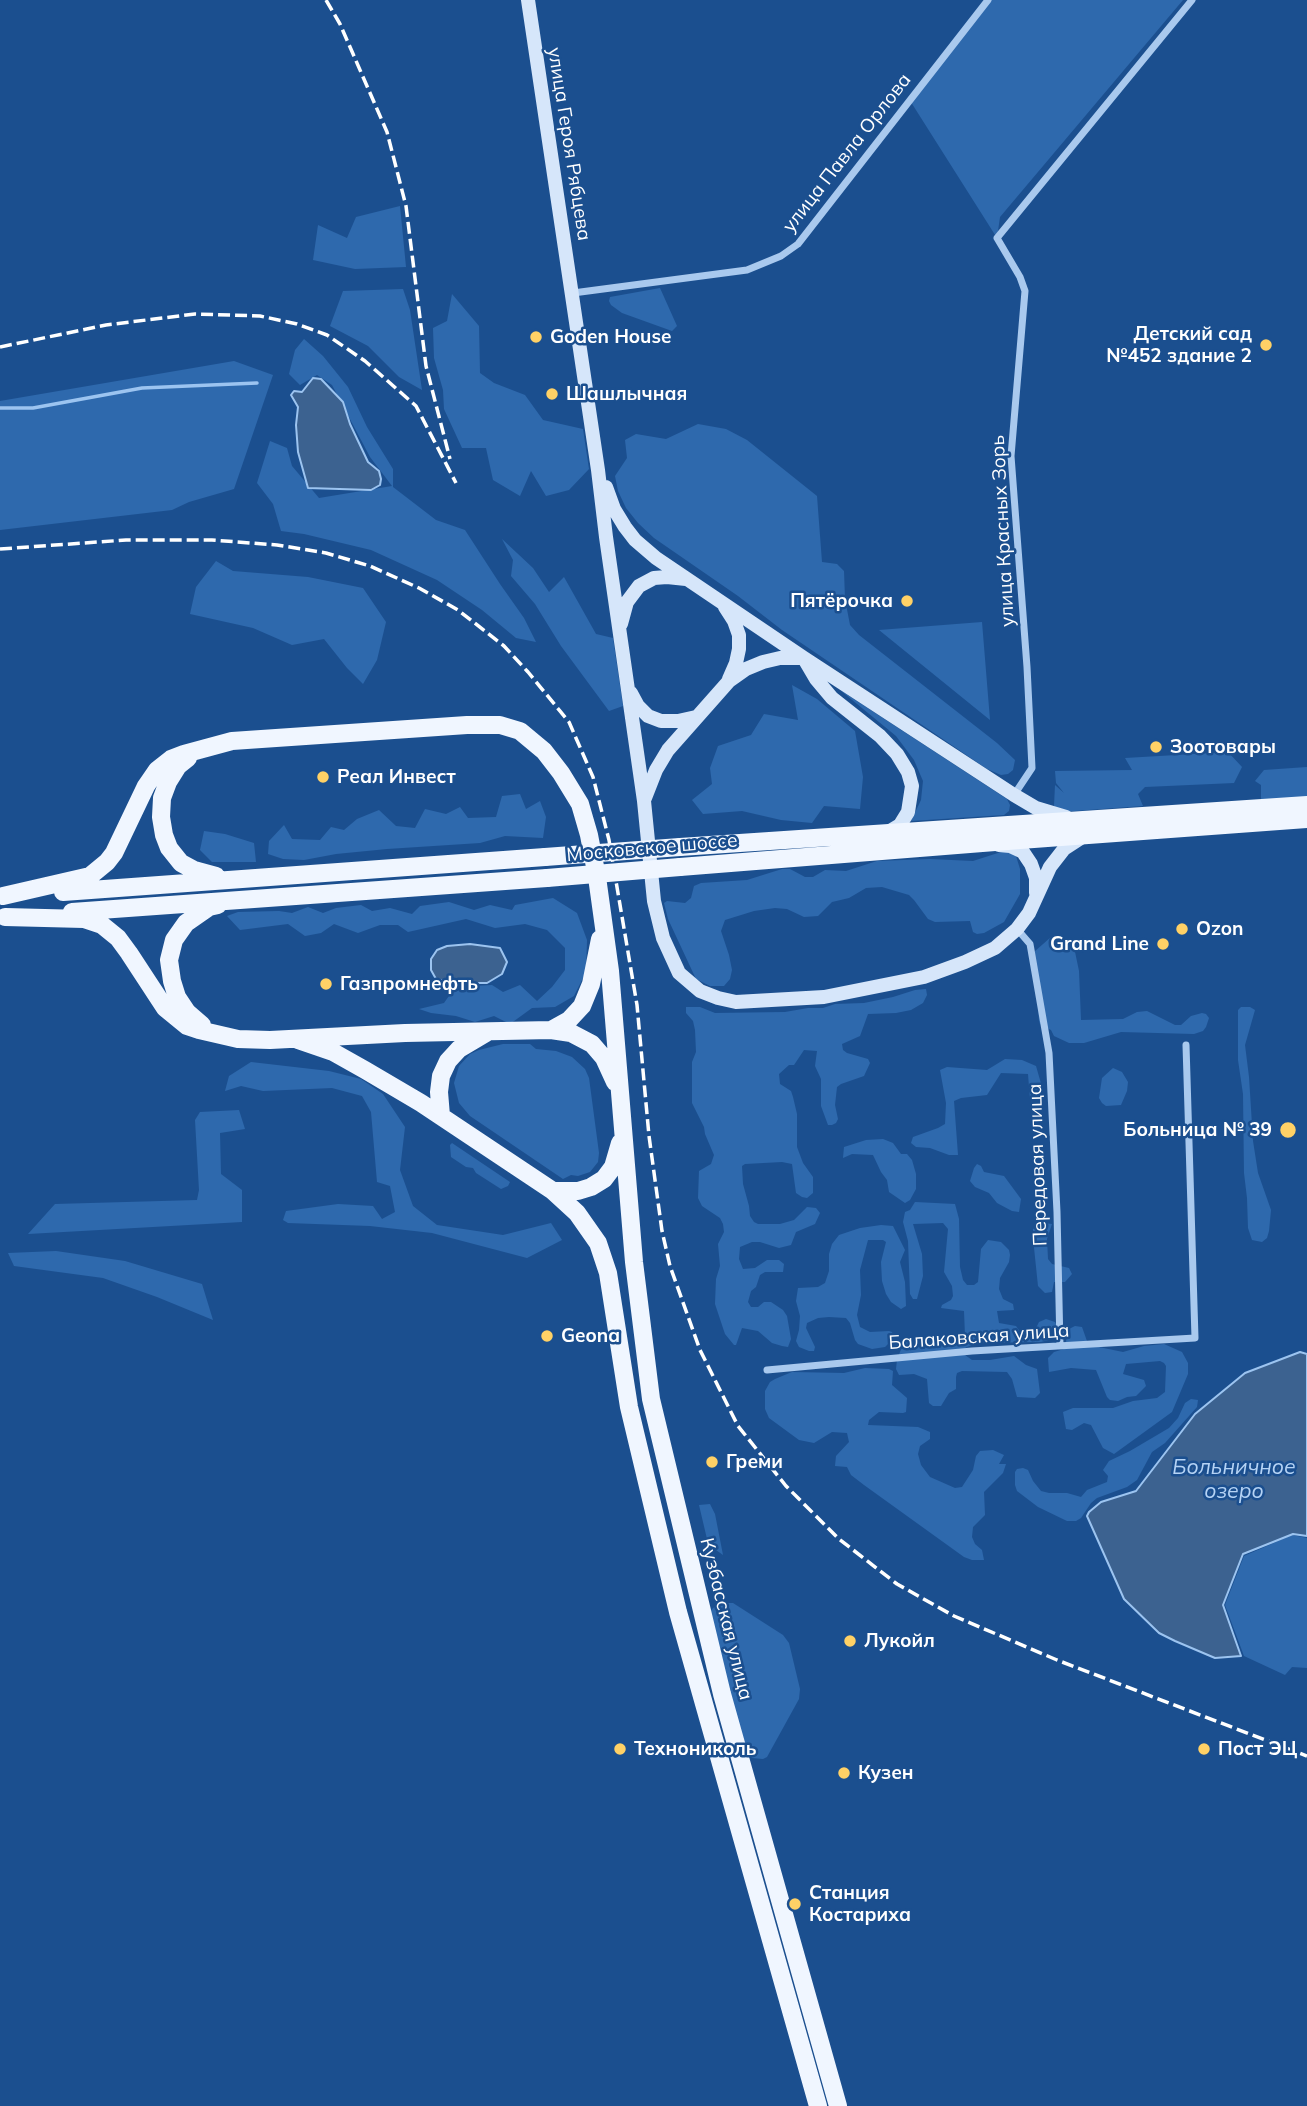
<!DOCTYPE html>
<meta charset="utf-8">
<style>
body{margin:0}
canvas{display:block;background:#1b4f8f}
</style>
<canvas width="1307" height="2106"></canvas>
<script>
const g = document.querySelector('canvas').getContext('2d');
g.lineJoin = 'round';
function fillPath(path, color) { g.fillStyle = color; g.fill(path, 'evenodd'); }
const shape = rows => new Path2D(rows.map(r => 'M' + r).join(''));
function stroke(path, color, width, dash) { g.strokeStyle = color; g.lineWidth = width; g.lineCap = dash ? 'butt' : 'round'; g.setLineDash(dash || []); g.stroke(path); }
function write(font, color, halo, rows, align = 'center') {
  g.font = font + ' Mulish,sans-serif'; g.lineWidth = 5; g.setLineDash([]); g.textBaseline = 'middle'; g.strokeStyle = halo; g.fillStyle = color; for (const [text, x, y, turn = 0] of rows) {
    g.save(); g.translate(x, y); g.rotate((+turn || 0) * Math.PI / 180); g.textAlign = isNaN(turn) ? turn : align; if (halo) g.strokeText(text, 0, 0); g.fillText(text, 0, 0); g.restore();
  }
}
const green = shape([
 [987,0,1183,0,1000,217,997,238,909,99],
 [400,206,406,267,355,269,313,260,318,225,347,238,356,217],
 [660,288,677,326,672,331,622,313,611,305,609,301,610,297],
 [403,289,410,310,422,390,399,377,368,346,330,326,343,291],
 [452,294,479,326,480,373,494,383,525,395,543,420,583,429,589,469,569,490,546,496,531,471,520,496,493,480,486,448,462,448,444,409,443,390,434,358,433,328,447,321],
 [304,339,323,356,348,387,367,427,393,469,393,487,436,520,465,530,500,584,524,618,536,642,516,638,482,610,437,580,371,550,304,534,281,531,273,504,257,483,270,441,287,448,292,466,319,498,392,486,370,457,332,385,317,375,300,385,289,374,295,350],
 [234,361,273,375,234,489,189,502,172,510,0,530,0,401],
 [698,424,726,429,747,440,817,496,822,562,837,564,844,571,845,599,850,625,859,635,997,743,1015,760,1013,770,1008,774,1001,775,987,769,782,630,738,596,654,538,638,523,626,508,618,491,615,476,627,458,625,440,636,434,666,439],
 [502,539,533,568,549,592,564,577,596,634,613,638,623,706,609,711,561,646,535,604,511,576,513,560],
 [216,561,233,571,308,577,363,588,386,622,377,660,363,684,347,668,324,639,292,645,253,628,190,614,196,587],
 [982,622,990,720,879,630],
 [792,685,817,699,855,731,863,777,860,809,824,806,812,823,781,820,742,811,703,814,692,800,712,784,710,768,718,746,751,735,764,714,798,720],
 [840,690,1007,799,1010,805,1009,811,1004,815,911,821,921,800,923,781,914,760,896,736],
 [1228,752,1242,767,1234,783,1145,787,1138,794,1143,806,1061,812,1054,806,1055,785,1064,793,1056,783,1055,771,1132,770,1125,758],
 [1307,767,1307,798,1261,801,1261,785,1255,781,1264,770],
 [520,794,526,809,540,801,546,817,543,838,505,836,480,843,387,849,336,854,304,860,283,859,268,854,269,841,284,825,292,839,320,840,331,827,344,830,357,819,379,810,396,826,415,828,425,809,446,814,460,807,468,818,496,817,502,796],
 [204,831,225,834,254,843,256,862,212,862,200,850],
 [1001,852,1010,852,1016,856,1020,869,1020,894,1004,922,984,933,977,934,973,932,970,921,935,922,928,919,914,900,909,895,882,887,866,888,849,898,832,902,818,916,804,917,787,909,775,908,754,911,725,920,721,931,729,955,732,970,730,979,724,986,710,986,696,979,668,919,664,903,667,901,685,903,691,898,694,886,701,883,747,880,782,869,790,869,805,877,813,877,825,870,846,871,877,861,930,859,973,861],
 [553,898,577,913,587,940,586,972,574,996,555,1007,532,1008,510,1024,494,1016,475,1022,456,1016,431,1013,419,1009,444,1003,451,993,473,986,492,985,503,992,520,985,537,1001,552,987,565,970,565,948,547,930,525,924,495,928,466,919,408,932,398,925,380,925,358,933,334,924,321,933,305,936,288,924,240,930,227,916,238,912,279,911,292,913,308,907,323,913,336,908,361,905,372,911,390,908,412,914,420,906,449,902,474,910,490,905,512,910,515,905],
 [1051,937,1064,940,1074,947,1079,971,1081,1020,1123,1019,1137,1012,1147,1011,1175,1025,1181,1025,1191,1016,1202,1013,1206,1014,1209,1018,1206,1027,1203,1031,1194,1034,1121,1032,1084,1043,1069,1043,1054,1036,1051,1030,1040,1024,1039,1021,1034,952],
 [926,989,927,995,923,1003,911,1010,896,1013,868,1014,860,1036,842,1044,843,1050,847,1053,868,1059,870,1063,864,1076,841,1084,837,1087,835,1105,838,1119,836,1123,832,1125,828,1125,821,1106,821,1079,815,1066,817,1051,804,1050,794,1065,789,1065,779,1074,780,1084,791,1091,793,1097,797,1114,797,1147,803,1163,813,1177,813,1193,807,1198,802,1197,796,1193,792,1164,782,1162,745,1164,742,1166,743,1184,749,1206,750,1216,754,1222,758,1224,780,1224,794,1220,807,1207,816,1208,820,1213,815,1224,796,1232,791,1245,779,1248,760,1242,752,1242,740,1247,739,1259,743,1269,755,1268,767,1260,779,1260,784,1264,783,1272,765,1272,760,1275,756,1287,751,1291,748,1302,751,1307,758,1307,764,1302,771,1302,783,1310,787,1316,791,1339,788,1347,782,1346,772,1343,758,1331,742,1328,736,1345,734,1345,725,1334,715,1304,716,1279,720,1266,718,1244,724,1232,723,1224,720,1218,702,1206,698,1198,699,1171,711,1164,714,1155,705,1134,704,1127,692,1103,692,1062,696,1052,695,1030,693,1021,686,1013,686,1007,700,1007,715,1013,785,1012,808,1008,823,1008,835,1004,864,1003,893,997,915,990],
 [1241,1007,1250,1007,1255,1010,1245,1045,1249,1077,1253,1141,1258,1173,1271,1210,1269,1231,1267,1238,1262,1242,1252,1240,1248,1228,1247,1198,1244,1173,1243,1094,1238,1060,1238,1010],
 [503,1044,530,1044,536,1049,556,1051,572,1057,585,1069,589,1078,599,1153,598,1162,590,1172,578,1176,571,1175,563,1179,470,1116,459,1103,454,1083,459,1066,470,1054,479,1050],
 [1005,1059,1022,1060,1036,1066,1042,1087,1042,1099,1038,1105,1033,1104,1030,1099,1028,1074,1001,1073,987,1095,961,1098,954,1101,958,1155,949,1155,930,1148,916,1147,911,1143,913,1137,938,1128,945,1124,946,1103,940,1070,947,1067,987,1070],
 [251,1062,329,1071,361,1079,383,1094,405,1127,400,1170,413,1206,437,1225,503,1235,551,1223,562,1240,527,1258,432,1233,370,1226,288,1223,283,1220,286,1211,338,1204,373,1206,382,1219,395,1212,390,1186,377,1182,371,1112,362,1096,332,1088,263,1091,241,1086,225,1091,229,1076],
 [1113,1068,1122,1072,1128,1082,1127,1091,1121,1105,1106,1106,1102,1103,1099,1098,1102,1078],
 [239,1110,245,1129,220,1133,221,1174,242,1190,242,1222,28,1234,55,1204,197,1200,199,1190,195,1120,200,1112],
 [883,1139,893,1143,901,1154,907,1154,912,1160,916,1174,916,1189,910,1200,905,1203,889,1192,887,1180,881,1172,873,1155,852,1154,843,1158,844,1147,866,1140],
 [452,1143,510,1182,508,1186,501,1189,476,1173,473,1168,466,1167,451,1157,450,1145],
 [977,1164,981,1166,984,1172,1004,1176,1021,1199,1019,1212,1012,1211,997,1203,989,1193,975,1187,970,1181,974,1168],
 [915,1202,955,1204,959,1219,960,1267,963,1280,967,1285,974,1285,978,1282,981,1249,988,1240,1001,1242,1009,1250,1010,1255,1009,1262,1000,1278,999,1289,1003,1299,1013,1304,1014,1310,997,1311,999,1323,1016,1326,1023,1336,1034,1332,1039,1322,1046,1319,1055,1322,1057,1326,1055,1336,1052,1339,1041,1342,976,1343,965,1348,965,1355,972,1360,990,1360,1014,1356,1026,1365,1037,1369,1040,1393,1035,1398,1017,1397,1012,1379,1007,1372,962,1371,957,1373,956,1377,956,1389,949,1393,941,1406,933,1406,929,1403,927,1379,914,1374,899,1375,896,1369,897,1360,903,1344,907,1340,925,1341,929,1344,953,1344,961,1341,965,1336,964,1311,941,1308,942,1305,951,1300,953,1296,952,1286,944,1272,948,1229,943,1223,913,1224,922,1254,923,1276,917,1299,913,1299,910,1294,908,1241,903,1222,905,1212,910,1210],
 [1044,1223,1052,1224,1047,1239,1048,1259,1052,1264,1069,1268,1072,1274,1065,1282,1054,1282,1052,1292,1045,1293,1038,1286,1033,1238,1033,1229],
 [881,1225,893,1226,905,1250,900,1262,905,1282,906,1306,901,1309,891,1302,886,1294,882,1281,881,1262,886,1242,883,1240,868,1240,860,1270,861,1295,857,1315,860,1327,870,1332,889,1331,892,1332,894,1338,885,1347,872,1349,858,1344,855,1340,850,1323,846,1318,829,1317,818,1318,807,1323,806,1328,815,1347,814,1351,809,1351,799,1347,796,1341,799,1330,800,1316,796,1301,798,1288,818,1287,825,1283,829,1271,829,1254,832,1244,839,1235,860,1228],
 [56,1251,125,1261,202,1284,213,1320,157,1297,103,1278,14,1266,8,1253],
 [1075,1326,1082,1327,1088,1344,1094,1346,1123,1352,1144,1346,1164,1344,1182,1352,1188,1363,1188,1374,1172,1412,1114,1454,1103,1448,1091,1425,1084,1423,1072,1430,1066,1429,1063,1412,1073,1408,1113,1408,1133,1401,1157,1398,1165,1392,1166,1366,1164,1363,1160,1361,1126,1364,1123,1374,1144,1380,1146,1386,1136,1396,1127,1397,1118,1401,1110,1400,1107,1397,1096,1370,1071,1368,1049,1372,1048,1358,1054,1352,1064,1349,1069,1329],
 [865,1368,889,1369,893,1371,892,1385,907,1398,906,1412,903,1413,879,1412,869,1420,868,1425,918,1427,930,1432,930,1439,920,1446,918,1454,921,1465,930,1477,955,1488,962,1487,973,1470,976,1456,980,1451,993,1450,1004,1455,999,1464,1006,1464,1003,1473,984,1492,985,1515,973,1527,972,1537,975,1544,982,1550,984,1560,972,1560,964,1557,864,1485,851,1475,847,1467,835,1466,836,1456,849,1442,847,1433,832,1432,814,1443,799,1440,769,1418,765,1409,765,1391,770,1382,775,1379,792,1372,844,1373],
 [1191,1399,1198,1400,1197,1407,1165,1443,1152,1452,1137,1480,1127,1487,1097,1498,1091,1503,1081,1518,1076,1521,1067,1521,1038,1507,1017,1491,1015,1485,1015,1472,1017,1469,1023,1468,1028,1470,1033,1481,1041,1491,1049,1493,1067,1493,1081,1497,1087,1490,1107,1482,1108,1476,1103,1470,1109,1461,1130,1451,1169,1428,1178,1418,1185,1403],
 [710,1504,715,1514,723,1555,716,1550,707,1539,699,1505],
 [1292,1535,1307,1538,1307,1668,1292,1667,1285,1675,1244,1656,1225,1605,1244,1556],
 [722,1603,733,1603,783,1635,789,1643,800,1689,799,1699,767,1757,763,1759,752,1758,746,1751,711,1624,710,1612,713,1608]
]);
const water = shape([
 [313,378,321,379,343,402,350,424,368,462,379,471,381,479,380,485,371,490,308,488,298,452,296,425,298,407,291,395,294,391,302,392,313,378],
 [470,944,500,948,507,962,502,974,487,983,455,983,436,979,431,970,431,959,437,950,447,946,470,944],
 [1300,1352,1307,1354,1307,1536,1293,1534,1243,1554,1223,1605,1241,1656,1215,1658,1175,1641,1159,1633,1124,1599,1087,1516,1089,1512,1101,1502,1136,1491,1195,1414,1245,1373,1300,1352]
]);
const stream = shape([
 [0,408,33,408,142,388,257,383]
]);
const street = shape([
 [573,293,747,270,781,256,798,244,988,0],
 [1014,795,1032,768,1027,667,1011,456,1025,291,1020,277,997,238,1192,0],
 [1017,929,1030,944,1049,1053,1057,1212,1060,1346],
 [767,1370,972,1351,1195,1338,1186,1045]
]);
const secondary = shape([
 [528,0,598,470,606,537,644,801,654,901,663,938,679,973,700,991,718,998,736,1002,824,997,924,977,965,962,995,948,1017,929,1029,913,1050,867,1064,849,1084,836],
 [606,487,614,509,625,527,635,540,656,558,804,658,1014,795,1036,808,1066,817],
 [725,607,734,621,739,635,739,649,736,663,729,679],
 [621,624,627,602,639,586,654,578,667,577,686,579],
 [806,662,816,679,832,698,880,736,897,754,908,772,912,786,908,812,900,825,885,834],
 [631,693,638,706,648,716,661,721,678,721,696,717],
 [645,798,656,770,668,750,729,681,746,669,763,662,780,658,802,658],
 [999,845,1010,846,1023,852,1031,864,1036,878,1036,893]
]);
const primary = shape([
 [188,758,178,766,168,782,162,798,161,817,164,835,169,848,181,863,194,870,216,876],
 [680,847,1307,805],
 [680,867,1020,840,1307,819],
 [63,892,545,857],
 [3,896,90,876,107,862,114,853,146,786,157,770,171,759,184,754,232,741,467,725,500,725,520,731,544,751,561,773,580,804,589,835,597,877,610,971,634,1262,651,1399,722,1694,838,2106],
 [72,912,547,878],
 [5,917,84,919,102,925,118,938,129,953,165,1008,187,1026,199,1030,238,1039,270,1040,405,1033,551,1030,571,1033,592,1044,604,1058,615,1082],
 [202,1025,187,1012,177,997,172,981,169,960,174,940,186,923,209,907,218,905],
 [551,1030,569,1020,582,1006,591,984,600,939],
 [298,1040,333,1052,365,1070,421,1103,553,1191,577,1213,598,1243,608,1273,629,1407,678,1612,818,2106],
 [441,1116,439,1092,441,1076,448,1061,459,1049,486,1033],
 [553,1191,578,1191,591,1187,604,1179,613,1167,620,1143]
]);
const rail = shape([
 [326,0,340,24,387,132,406,206,426,366,450,459],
 [0,347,106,325,195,314,260,316,297,324,327,335,365,361,416,406,456,483],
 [0,549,126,540,212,540,277,545,326,553,370,566,419,588,458,610,504,646,528,672,569,722,593,777,609,840,637,1005,649,1136,662,1231,670,1266,700,1350,738,1426,786,1486,839,1539,897,1584,954,1616,1057,1660,1307,1756]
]);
const primaryBridge = shape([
 [545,857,680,847],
 [547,878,680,867]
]);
const markers = [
 [536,337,7,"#ffd166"],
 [1266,345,7,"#ffd166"],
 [552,394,7,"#ffd166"],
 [907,601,7,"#ffd166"],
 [1156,747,7,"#ffd166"],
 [323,777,7,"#ffd166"],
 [1182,929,7,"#ffd166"],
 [1163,944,7,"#ffd166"],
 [326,984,7,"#ffd166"],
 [1288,1130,9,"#ffd166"],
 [547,1336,7,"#ffd166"],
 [712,1462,7,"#ffd166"],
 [850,1641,7,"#ffd166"],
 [620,1749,7,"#ffd166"],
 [1204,1749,7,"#ffd166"],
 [844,1773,7,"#ffd166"],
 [795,1904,7,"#ffd166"]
];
const streetNames = [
 ["улица Героя Рябцева",569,144,81],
 ["улица Павла Орлова",847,153,-52],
 ["улица Красных Зорь",1003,531,-93],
 ["Московское шоссе",652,848,-5],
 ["Передовая улица",1038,1165,-92],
 ["Балаковская улица",979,1337,-4],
 ["Кузбасская улица",726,1619,76]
];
const poiNames = [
 ["Детский сад",1252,334,"right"],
 ["№452 здание 2",1252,356,"right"],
 ["Goden House",550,337],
 ["Шашлычная",566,394],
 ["Пятёрочка",893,601,"right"],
 ["Зоотовары",1170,747],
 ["Реал Инвест",337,777],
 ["Ozon",1196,929],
 ["Grand Line",1149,944,"right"],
 ["Газпромнефть",340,984],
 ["Больница № 39",1272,1130,"right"],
 ["Geona",561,1336],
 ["Греми",726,1462],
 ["Лукойл",864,1641],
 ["Технониколь",634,1749],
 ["Пост ЭЦ",1218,1749],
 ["Кузен",858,1773],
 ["Станция",809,1893],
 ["Костариха",809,1915]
];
const waterNames = [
 ["Больничное",1234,1468],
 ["озеро",1234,1492]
];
fillPath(green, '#2e69ad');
fillPath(water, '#3c6290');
stroke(water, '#9cc4f0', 2);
stroke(stream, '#9cc4f0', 3.5);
stroke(street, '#a9c9ee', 7);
stroke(secondary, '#d6e6fa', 14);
stroke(primary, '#f0f6ff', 18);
stroke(rail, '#fff', 3.5, [12, 5]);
stroke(primaryBridge, '#f0f6ff', 18);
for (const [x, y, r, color] of markers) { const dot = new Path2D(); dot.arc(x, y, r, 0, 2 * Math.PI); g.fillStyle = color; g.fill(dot); stroke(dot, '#1b4f8f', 2.5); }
write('19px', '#fff', '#1b4f8f', streetNames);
write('bold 19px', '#fff', '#1b4f8f', poiNames, 'left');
write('italic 21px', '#b5d3f5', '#1b4f8f', waterNames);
</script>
